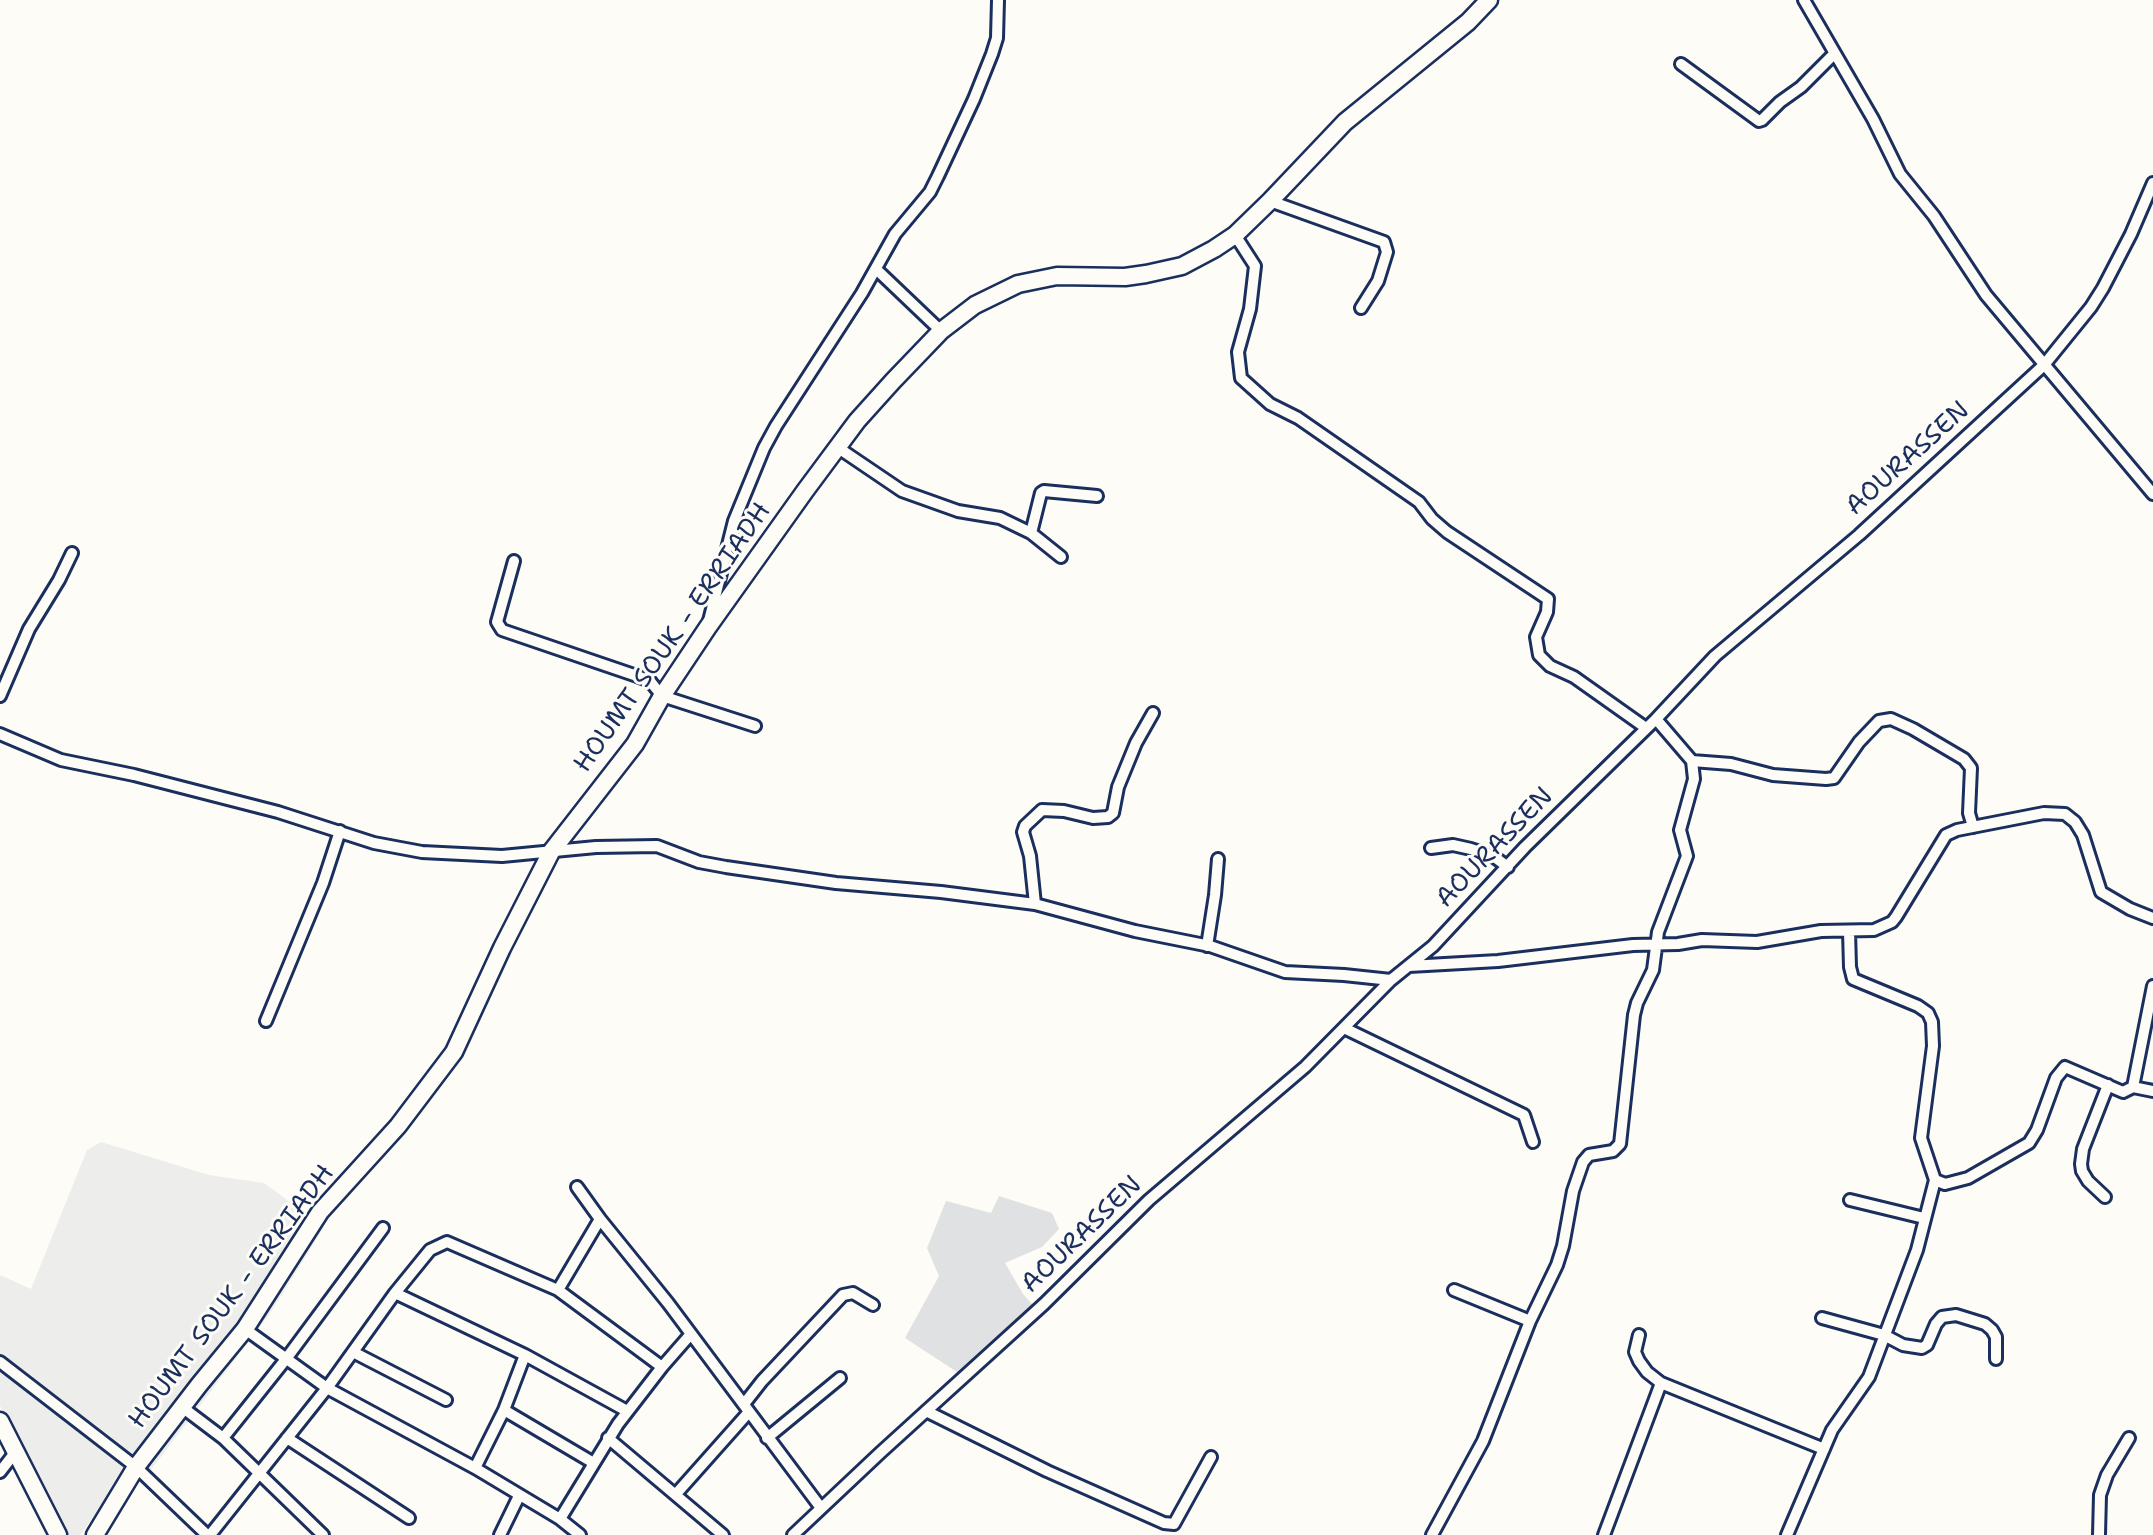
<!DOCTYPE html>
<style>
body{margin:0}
canvas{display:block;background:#fdfcf7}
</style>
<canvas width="2153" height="1535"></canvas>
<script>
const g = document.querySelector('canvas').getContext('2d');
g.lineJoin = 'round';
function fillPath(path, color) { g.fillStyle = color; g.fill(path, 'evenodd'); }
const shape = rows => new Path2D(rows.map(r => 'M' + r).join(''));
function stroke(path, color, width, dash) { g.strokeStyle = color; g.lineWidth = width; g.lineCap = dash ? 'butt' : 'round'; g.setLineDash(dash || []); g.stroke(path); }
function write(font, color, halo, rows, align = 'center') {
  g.font = font + ' "Shantell Sans",sans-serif'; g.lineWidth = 6; g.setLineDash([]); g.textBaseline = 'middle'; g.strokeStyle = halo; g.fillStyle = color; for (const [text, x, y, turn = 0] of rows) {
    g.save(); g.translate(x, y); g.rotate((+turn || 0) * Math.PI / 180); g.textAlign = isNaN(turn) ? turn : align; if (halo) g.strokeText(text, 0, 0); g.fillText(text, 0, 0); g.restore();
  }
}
const built = shape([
 [101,1142,209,1175,264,1183,324,1227,269,1315,150,1471,137,1460,80,1535,66,1535,0,1406,0,1275,31,1289,87,1150]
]);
const green = shape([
 [999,1196,1052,1213,1059,1229,1042,1247,1005,1263,1023,1294,1032,1304,957,1372,905,1338,939,1276,927,1248,946,1201,991,1213]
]);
const street = shape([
 [1804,0,1873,119,1900,174,1934,216,1986,295,2153,494],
 [1681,64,1759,121,1762,120,1780,102,1801,87,1834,54],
 [1270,201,1384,242,1387,252,1378,281,1361,308],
 [1235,235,1255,266,1250,309,1238,352,1241,378,1270,404,1298,418,1419,502,1432,519,1447,532,1548,599,1547,612,1536,637,1539,655,1550,666,1574,677,1646,728],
 [876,269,941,331],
 [837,447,902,491,958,511,1000,518,1031,533,1061,557],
 [1031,533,1041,493,1044,491,1097,496],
 [514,561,497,622,502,630,637,676,650,681,662,696,755,726],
 [709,621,734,521,764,448,776,426,862,293,895,234,930,192,938,176,974,99,992,54,997,38,998,0],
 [0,696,29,629,59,580,72,553],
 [0,734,61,760,134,775,278,812,374,843,422,852,502,856,596,847,657,846,699,862,726,867,836,883,941,892,1035,904,1135,931,1210,946,1285,972,1344,975,1391,980],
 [1692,761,1731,764,1773,775,1826,779,1834,778,1859,742,1879,721,1891,719,1913,729,1964,759,1971,768,1969,813,1973,827],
 [1431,848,1453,845,1471,849,1493,856,1508,867],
 [1035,904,1030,856,1023,832,1025,826,1042,810,1064,811,1093,818,1108,817,1113,813,1118,787,1136,743,1153,713],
 [1207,946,1215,895,1218,859],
 [1409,966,1498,961,1633,945,1678,944,1702,940,1757,942,1821,931,1874,930,1892,922,1896,917,1946,835,1957,830,2044,813,2065,814,2075,822,2083,835,2101,892,2130,909,2153,918],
 [266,1021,323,883,340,831],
 [1344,1028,1524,1115,1533,1142],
 [2133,1087,2153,1091],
 [1935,1180,1945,1184,1968,1178,2029,1143,2037,1130,2056,1078,2065,1067,2123,1092,2133,1087,2153,986],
 [577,1187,600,1219,668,1303,821,1508],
 [2105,1197,2088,1181,2082,1171,2081,1164,2083,1149,2108,1085],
 [1850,1200,1924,1218],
 [558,1290,600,1219],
 [1454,1290,1530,1321],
 [395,1293,525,1355,627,1411],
 [1822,1318,1884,1335,1903,1345,1922,1348,1927,1345,1936,1324,1942,1317,1956,1315,1985,1324,1992,1330,1996,1337,1996,1359],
 [245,1329,327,1388,475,1468,560,1519,580,1535],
 [1639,1335,1635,1352,1639,1361,1647,1372,1661,1383,1824,1449],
 [353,1352,446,1400],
 [0,1362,136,1467,207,1535],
 [744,1404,762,1381,843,1295,853,1293,873,1305],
 [182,1407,223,1438,286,1359,383,1228],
 [504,1410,592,1462],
 [926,1411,1047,1471,1164,1523,1174,1524,1211,1457],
 [223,1438,323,1535],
 [287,1438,409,1518],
 [608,1438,723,1535],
 [767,1438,840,1378],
 [475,1468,504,1410,525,1355],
 [0,1472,17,1450],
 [676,1494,748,1413],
 [560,1519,618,1424,662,1367,690,1335],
 [210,1535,327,1388,395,1293,430,1250,447,1242,558,1290,662,1367],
 [500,1535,519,1496],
 [793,1535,880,1453,1044,1304,1149,1200,1305,1067,1391,980,1433,946,1525,847,1656,719,1715,656,1859,535,2044,365,2091,307,2103,288,2131,234,2153,183],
 [1432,1535,1483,1441,1530,1321,1557,1265,1563,1246,1573,1191,1583,1162,1589,1155,1613,1151,1620,1144,1634,1015,1637,1003,1653,970,1658,932,1687,856,1680,830,1694,779,1692,761,1656,719],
 [1604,1535,1661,1383],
 [1787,1535,1832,1430,1869,1377,1917,1250,1935,1180,1921,1138,1933,1046,1932,1022,1928,1013,1918,1006,1853,979,1850,967,1849,931],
 [2099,1535,2100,1495,2107,1475,2129,1438]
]);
const secondary = shape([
 [0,1421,58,1535],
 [95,1535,136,1467,199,1385,245,1329,320,1212,398,1126,454,1052,502,948,551,852,635,744,662,696,708,627,805,491,857,421,893,381,941,331,975,305,1018,284,1057,276,1125,277,1146,274,1182,266,1214,249,1235,235,1270,201,1345,122,1468,22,1489,0]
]);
const streetNames = [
 ["AOURASSEN",1908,459,-42],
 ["HOUMT SOUK - ERRIADH",673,638,-55],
 ["AOURASSEN",1495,848,-46],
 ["AOURASSEN",1082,1235,-44],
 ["HOUMT SOUK - ERRIADH",232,1297,-53]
];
fillPath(built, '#edeeec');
fillPath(green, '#e0e1e3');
stroke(street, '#1b2f5e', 16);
stroke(secondary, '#1b2f5e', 21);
stroke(street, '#fdfcf7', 10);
stroke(secondary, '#fdfcf7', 16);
write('26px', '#1b2f5e', '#fdfcf7', streetNames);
</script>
